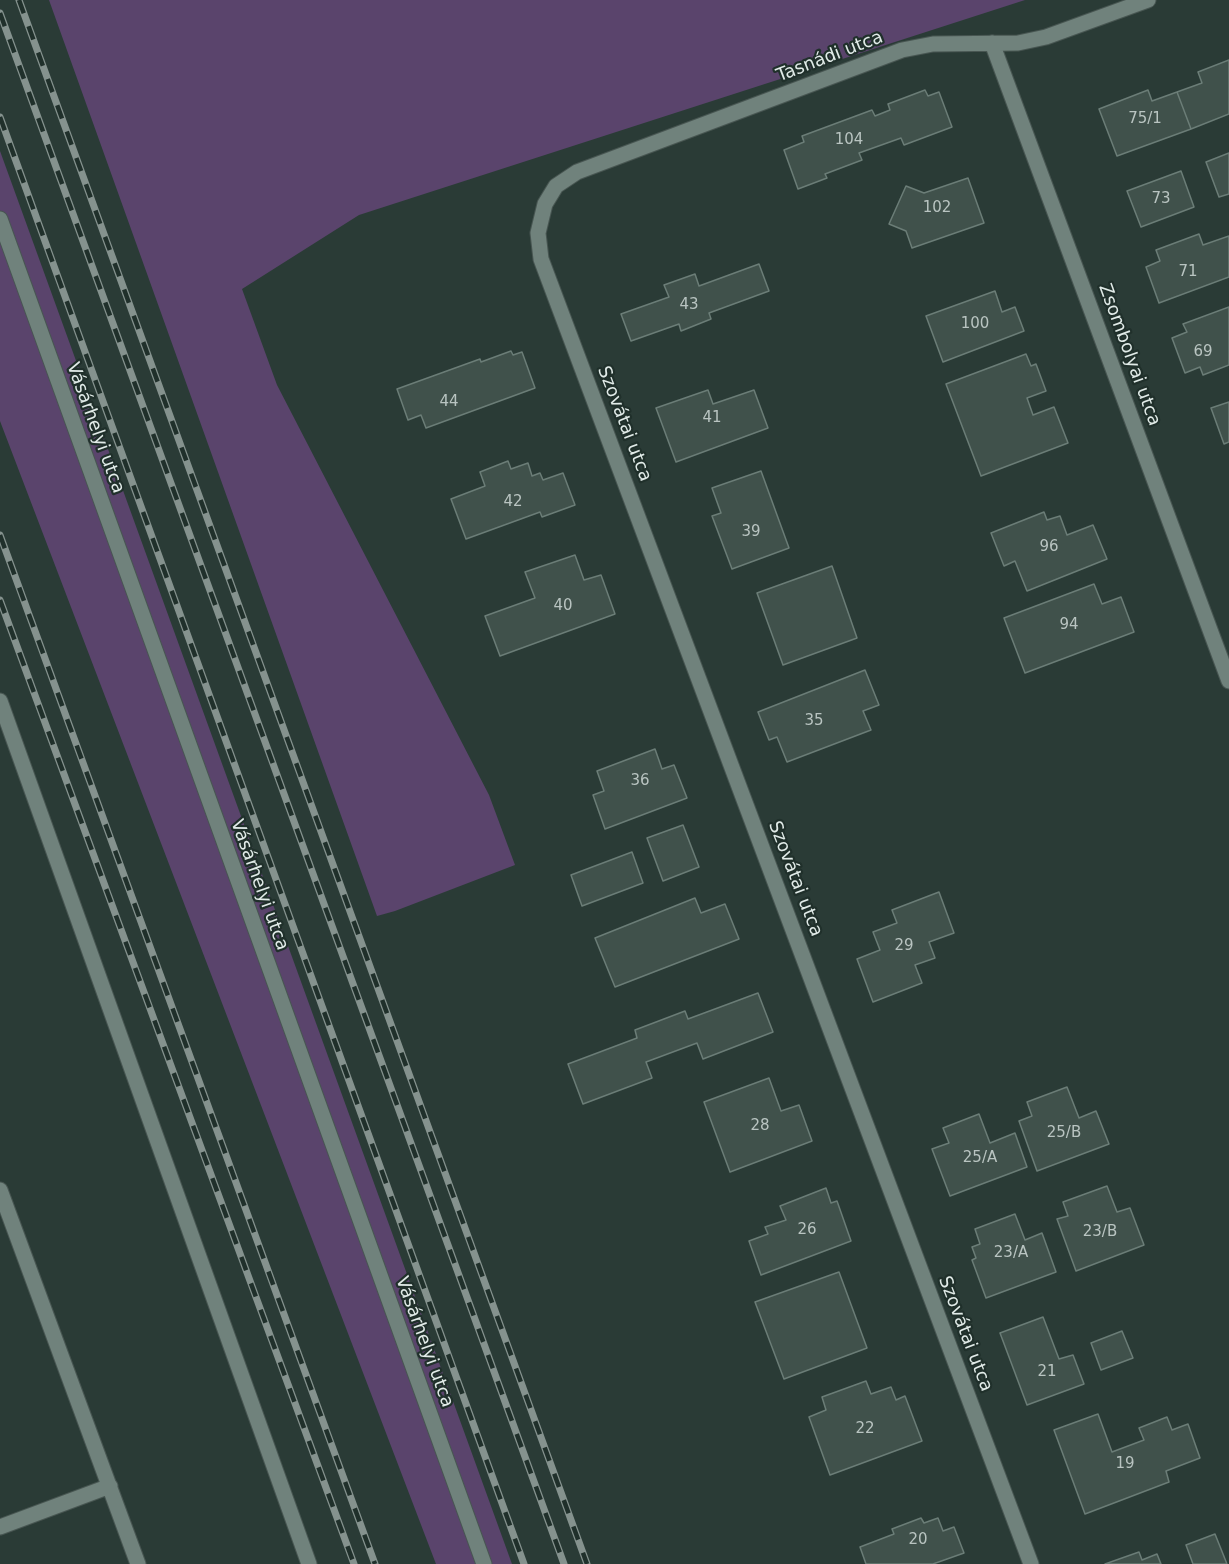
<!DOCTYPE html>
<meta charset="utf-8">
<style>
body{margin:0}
canvas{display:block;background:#2a3b36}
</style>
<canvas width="1229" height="1564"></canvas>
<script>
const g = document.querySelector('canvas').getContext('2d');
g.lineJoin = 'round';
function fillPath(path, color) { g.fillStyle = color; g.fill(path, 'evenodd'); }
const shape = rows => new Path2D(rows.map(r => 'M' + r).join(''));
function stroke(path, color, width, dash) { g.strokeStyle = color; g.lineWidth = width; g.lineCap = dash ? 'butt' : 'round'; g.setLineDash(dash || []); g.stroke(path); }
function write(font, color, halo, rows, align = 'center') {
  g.font = font + ' "DejaVu Sans",sans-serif'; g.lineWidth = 4.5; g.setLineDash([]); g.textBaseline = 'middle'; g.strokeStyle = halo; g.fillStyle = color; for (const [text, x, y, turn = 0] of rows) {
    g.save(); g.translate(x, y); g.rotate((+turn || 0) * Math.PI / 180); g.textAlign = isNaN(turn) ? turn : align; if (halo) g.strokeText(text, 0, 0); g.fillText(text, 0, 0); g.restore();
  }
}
const green = shape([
 [49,0,1025,0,359,215,242,289,277,385,489,795,515,865,395,911,377,916],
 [0,151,512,1564,436,1564,0,421]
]);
const building = shape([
 [1229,60,1229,114,1191,129,1177,92,1202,83,1198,72,1229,60],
 [925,90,928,96,939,92,952,127,904,145,901,138,859,153,862,160,825,174,827,178,798,189,784,150,804,142,802,136,872,110,875,116,890,110,888,104,925,90],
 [1148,90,1152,101,1177,92,1191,129,1117,156,1099,109,1148,90],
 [1229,153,1229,194,1219,197,1206,162,1229,153],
 [1181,171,1194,207,1141,227,1127,191,1181,171],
 [968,178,984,223,912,248,906,231,889,224,906,186,924,193,968,178],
 [1199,234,1203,245,1229,236,1229,277,1159,303,1146,267,1160,261,1156,250,1199,234],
 [759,264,769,291,709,313,711,319,681,331,679,324,631,341,621,314,669,297,664,285,695,274,699,286,759,264],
 [995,291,1002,312,1015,307,1024,331,943,362,926,316,995,291],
 [1229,307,1229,365,1203,375,1200,367,1185,373,1172,338,1187,332,1183,324,1229,307],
 [511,351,513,355,522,352,535,388,426,428,421,415,408,420,397,389,480,359,481,362,511,351],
 [1026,354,1031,366,1036,364,1046,391,1027,398,1033,415,1054,407,1068,443,981,476,946,384,1026,354],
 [708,390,713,404,754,390,768,428,676,462,656,408,708,390],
 [1229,402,1229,442,1224,444,1211,408,1229,402],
 [508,461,511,469,528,463,532,476,540,473,543,480,563,473,575,505,542,517,540,512,466,539,451,499,485,486,480,472,508,461],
 [761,471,789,548,732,569,712,516,721,513,712,488,761,471],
 [1044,512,1047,520,1060,516,1067,535,1093,525,1107,559,1027,591,1015,561,1004,566,991,533,1044,512],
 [575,555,584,580,601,575,615,614,500,656,485,616,535,598,525,572,575,555],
 [832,566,857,638,783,665,757,593,832,566],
 [1094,584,1102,604,1121,597,1134,632,1025,673,1004,618,1094,584],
 [865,670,879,705,863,711,871,730,787,762,777,737,769,740,758,712,865,670],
 [655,749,662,769,674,765,687,798,605,829,593,795,604,791,597,771,655,749],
 [683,825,699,867,663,881,647,838,683,825],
 [632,852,643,883,582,906,571,875,632,852],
 [939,892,954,933,929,942,935,958,915,965,922,983,873,1002,857,959,880,950,873,932,897,923,892,910,939,892],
 [695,898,701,913,725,904,739,939,615,987,595,938,695,898],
 [758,993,773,1032,703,1059,697,1043,646,1062,652,1078,583,1104,568,1064,637,1038,635,1030,685,1011,688,1019,758,993],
 [769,1078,781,1111,799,1105,812,1141,730,1172,704,1102,769,1078],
 [1067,1087,1079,1118,1096,1111,1109,1144,1037,1171,1019,1121,1032,1116,1027,1102,1067,1087],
 [979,1114,990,1143,1015,1133,1027,1167,950,1196,932,1149,949,1143,943,1128,979,1114],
 [1107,1186,1117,1212,1130,1208,1144,1245,1076,1271,1057,1219,1068,1216,1063,1202,1107,1186],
 [826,1188,831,1203,837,1201,851,1241,761,1275,749,1241,768,1234,765,1227,786,1220,780,1206,826,1188],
 [1015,1214,1025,1240,1042,1233,1056,1272,986,1298,972,1260,976,1258,972,1247,980,1244,975,1229,1015,1214],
 [839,1272,867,1348,784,1379,755,1302,839,1272],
 [1043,1317,1059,1359,1073,1355,1084,1384,1027,1405,1000,1333,1043,1317],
 [1122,1331,1133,1358,1101,1370,1091,1343,1122,1331],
 [866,1381,871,1394,891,1387,896,1400,905,1396,922,1441,830,1475,809,1417,826,1410,822,1397,866,1381],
 [1098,1414,1112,1452,1144,1440,1139,1428,1167,1417,1172,1430,1188,1424,1200,1458,1166,1471,1169,1482,1085,1514,1054,1430,1098,1414],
 [921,1518,924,1523,938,1518,943,1531,954,1527,964,1553,933,1564,866,1564,860,1547,894,1534,892,1529,921,1518],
 [1215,1534,1227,1564,1193,1564,1186,1545,1215,1534],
 [1139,1552,1142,1560,1157,1554,1161,1564,1105,1564,1139,1552]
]);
const service = shape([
 [0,701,309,1564],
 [0,1190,138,1564],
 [0,1527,110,1486]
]);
const minor = shape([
 [992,43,1229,681],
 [1031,1564,541,259,538,233,545,204,556,186,577,172,902,50,933,44,1018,43,1046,37,1148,0]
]);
const tertiary = shape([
 [0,219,484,1564]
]);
const rail = shape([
 [19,0,587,1564],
 [0,13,564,1564],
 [0,117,524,1564],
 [0,535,375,1564],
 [0,600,354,1564]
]);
const numberNames = [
 ["75/1",1145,119],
 ["104",849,140],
 ["73",1161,199],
 ["102",937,208],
 ["71",1188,272],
 ["43",689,305],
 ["100",975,324],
 ["69",1203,352],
 ["44",449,402],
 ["41",712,418],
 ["42",513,502],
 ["39",751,532],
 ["96",1049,547],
 ["40",563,606],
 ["94",1069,625],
 ["35",814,721],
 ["36",640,781],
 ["29",904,946],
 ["28",760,1126],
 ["25/B",1064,1133],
 ["25/A",980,1158],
 ["26",807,1230],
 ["23/B",1100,1232],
 ["23/A",1011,1253],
 ["21",1047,1372],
 ["22",865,1429],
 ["19",1125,1464],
 ["20",918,1540]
];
const streetNames = [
 ["Tasnádi utca",830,57,-21],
 ["Zsombolyai utca",1129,355,70],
 ["Szovátai utca",624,424,69],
 ["Vásárhelyi utca",95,428,70],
 ["Szovátai utca",795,879,69],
 ["Vásárhelyi utca",259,885,70],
 ["Szovátai utca",965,1334,69],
 ["Vásárhelyi utca",424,1342,70]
];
fillPath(green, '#5a446c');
fillPath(building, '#40514b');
stroke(building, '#6b7d77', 1.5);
stroke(service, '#485652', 17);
stroke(minor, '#485652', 17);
stroke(tertiary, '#485652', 17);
stroke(service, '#70827c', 15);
stroke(minor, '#70827c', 15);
stroke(tertiary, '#70827c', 15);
stroke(rail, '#85928e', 7);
stroke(rail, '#20302b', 4.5, [14]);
write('15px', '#b9c4c1', null, numberNames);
write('18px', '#e1ebe8', '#20302b', streetNames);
</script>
